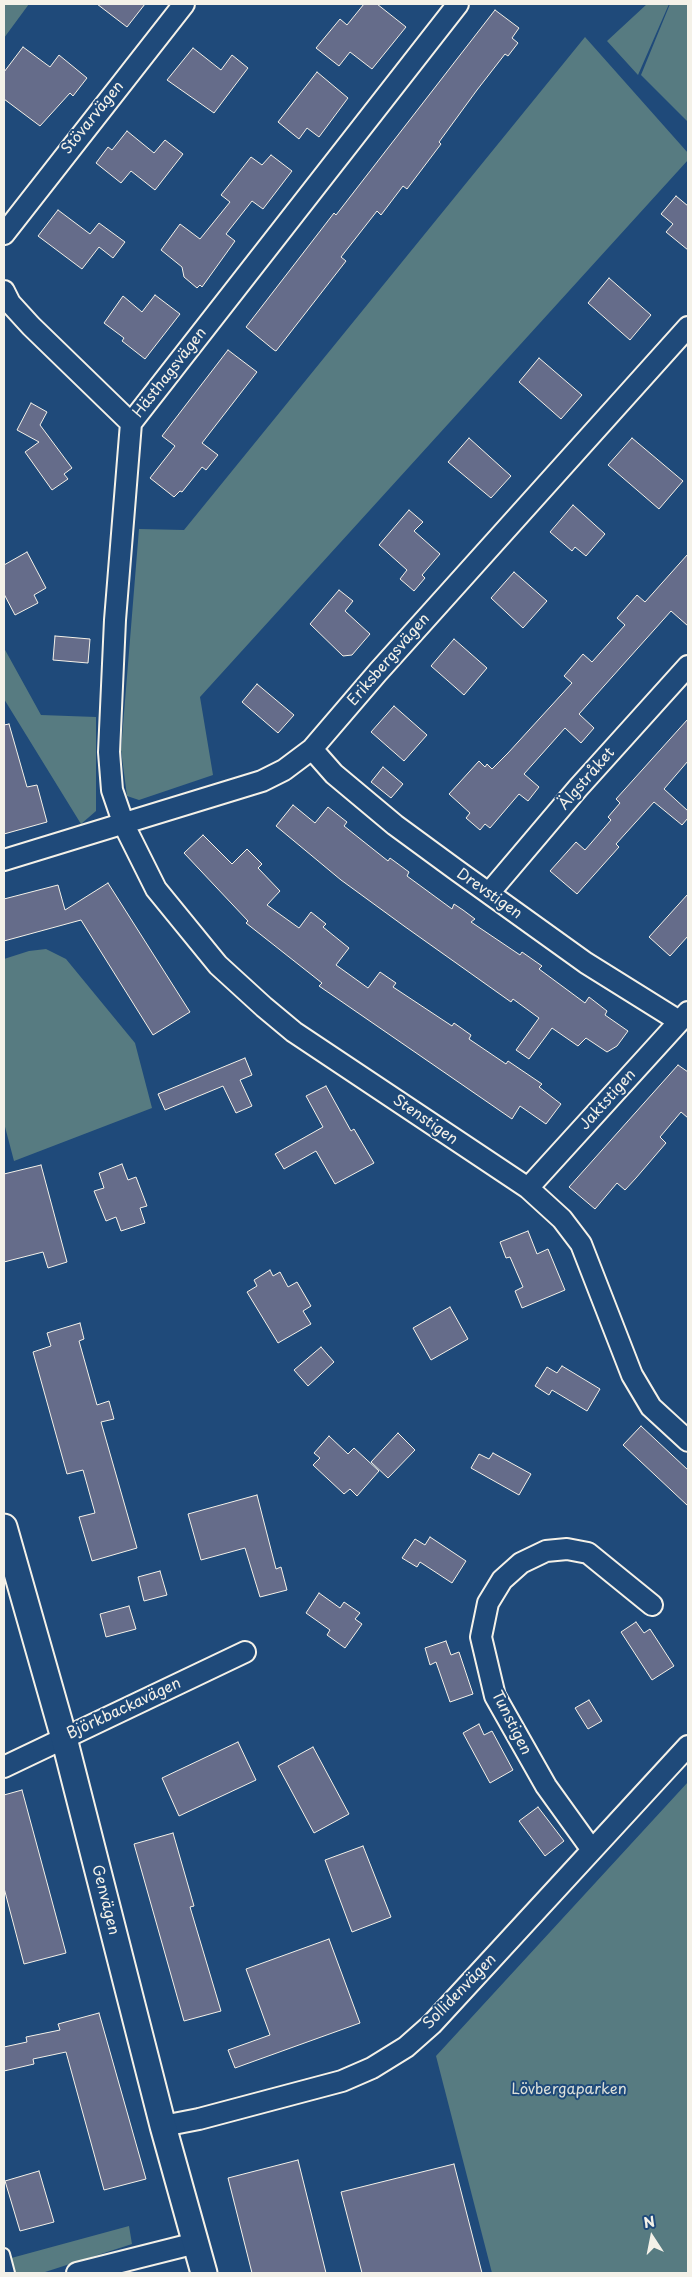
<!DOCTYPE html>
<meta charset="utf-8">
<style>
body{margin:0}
#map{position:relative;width:692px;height:2277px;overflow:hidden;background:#1f4a7a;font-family:"Playpen Sans",sans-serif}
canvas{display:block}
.frame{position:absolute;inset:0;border:5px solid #f4f1e8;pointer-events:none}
.north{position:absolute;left:627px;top:2212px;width:50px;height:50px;-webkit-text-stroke:4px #1f4a7a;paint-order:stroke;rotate:349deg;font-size:14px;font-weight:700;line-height:20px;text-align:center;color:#f4f1e8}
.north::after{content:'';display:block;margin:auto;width:18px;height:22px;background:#f4f1e8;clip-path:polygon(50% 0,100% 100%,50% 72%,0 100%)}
</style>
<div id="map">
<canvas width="692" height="2277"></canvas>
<div class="frame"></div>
<div class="north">N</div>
</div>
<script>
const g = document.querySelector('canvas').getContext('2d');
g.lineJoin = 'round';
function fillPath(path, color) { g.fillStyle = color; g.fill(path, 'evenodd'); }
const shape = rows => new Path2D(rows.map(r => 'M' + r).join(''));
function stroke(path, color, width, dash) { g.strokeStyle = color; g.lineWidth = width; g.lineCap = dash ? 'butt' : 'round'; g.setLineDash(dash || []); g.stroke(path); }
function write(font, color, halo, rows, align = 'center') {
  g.font = font + ' "Playpen Sans",sans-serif'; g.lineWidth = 4; g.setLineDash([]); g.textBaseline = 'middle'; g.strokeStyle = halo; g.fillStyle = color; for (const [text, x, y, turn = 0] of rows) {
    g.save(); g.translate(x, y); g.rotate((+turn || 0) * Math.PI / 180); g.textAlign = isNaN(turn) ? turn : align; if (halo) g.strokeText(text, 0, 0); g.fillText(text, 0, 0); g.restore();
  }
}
const green = shape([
 [4,4,29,4,4,38],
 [647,4,669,4,638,75,607,41],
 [670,4,688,4,688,122,641,75],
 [585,37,688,153,688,160,200,697,213,775,139,800,127,796,121,750,139,529,184,530],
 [4,648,41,715,96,717,96,811,81,824,4,699],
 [46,949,66,959,135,1043,152,1108,14,1161,4,1123,4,959,29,951],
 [688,1782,688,2273,492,2273,436,2056],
 [129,2226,132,2244,42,2273,4,2273,4,2260]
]);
const building = shape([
 [97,4,145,4,127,27,97,4],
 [364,4,377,4,406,27,372,69,350,52,339,66,316,48,340,19,347,25,364,4],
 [495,10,519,28,512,38,518,43,508,56,505,54,477,90,439,142,441,144,407,189,403,186,381,215,377,211,341,257,346,261,276,351,274,350,246,327,334,213,336,215,495,10],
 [23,47,50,67,59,55,87,78,73,96,70,93,40,126,4,99,4,72,23,47],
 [193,48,221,70,232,55,248,68,214,113,167,80,193,48],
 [317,72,348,98,319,137,307,128,299,139,278,122,317,72],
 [127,131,154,153,165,140,183,154,155,190,131,171,121,183,96,163,108,147,112,150,127,131],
 [271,155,292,171,263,209,252,201,226,234,235,241,202,287,200,285,197,288,184,277,182,267,161,250,180,224,200,239,230,202,221,195,251,157,262,165,271,155],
 [676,196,688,206,688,250,666,232,673,224,661,214,676,196],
 [58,210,90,234,99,223,125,242,113,258,99,247,82,269,38,236,58,210],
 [609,278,651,315,630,340,588,303,609,278],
 [155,295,180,314,145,359,122,341,124,338,104,323,123,296,142,312,155,295],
 [228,350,257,372,202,443,218,455,206,470,202,467,182,492,180,491,174,497,150,478,175,446,162,436,228,350],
 [539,358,582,395,561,419,519,382,539,358],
 [31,403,47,412,40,425,72,468,64,474,68,479,52,490,25,452,39,442,17,430,31,403],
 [469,438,511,476,491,498,448,462,469,438],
 [632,438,683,481,659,509,608,465,632,438],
 [573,505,605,534,586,556,575,547,572,551,550,532,573,505],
 [409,510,423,522,414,531,440,554,422,575,425,578,414,591,400,579,407,570,379,545,409,510],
 [27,552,46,588,34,595,38,603,15,615,4,594,4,565,27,552],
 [688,554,688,626,671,611,579,714,594,728,581,743,565,728,524,774,539,787,528,801,519,794,490,828,485,824,480,830,466,818,470,813,449,794,479,761,485,767,487,764,492,769,508,753,572,683,564,676,583,654,592,662,625,625,617,618,637,595,645,602,688,554],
 [514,572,547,601,523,628,491,598,514,572],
 [339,590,353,601,345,611,370,634,352,655,343,656,310,624,339,590],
 [55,636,90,639,88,663,53,660,55,636],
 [454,639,487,668,464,695,431,666,454,639],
 [257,684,294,715,278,733,242,702,257,684],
 [394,706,427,735,404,761,371,732,394,706],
 [688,719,688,761,664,789,688,811,688,818,682,825,654,802,616,844,619,847,577,894,550,871,576,842,585,850,611,820,608,817,620,803,616,799,688,719],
 [9,724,27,787,37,785,47,822,4,834,4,725,9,724],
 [383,767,403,784,391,798,371,782,383,767],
 [293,805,315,823,328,807,347,822,344,826,388,861,390,858,409,872,407,876,452,909,454,904,463,910,475,919,471,922,520,955,522,952,542,966,539,969,585,1003,589,997,607,1011,605,1015,628,1031,617,1046,607,1052,586,1038,578,1046,552,1028,529,1059,516,1050,539,1018,513,999,511,1002,404,926,341,880,276,826,293,805],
 [203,835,232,864,247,849,262,864,258,868,280,891,267,905,299,928,311,912,326,924,323,927,349,948,336,965,368,988,380,972,396,983,393,987,452,1026,454,1023,471,1035,469,1039,506,1064,508,1061,542,1084,539,1087,561,1104,546,1124,520,1106,512,1119,319,986,322,983,246,923,248,921,184,853,203,835],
 [108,883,190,1012,153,1035,81,920,4,941,4,899,58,885,65,910,108,883],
 [688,894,688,936,670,956,649,937,688,894],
 [245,1058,252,1075,240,1080,252,1106,236,1113,223,1086,165,1110,158,1094,245,1058],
 [678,1065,688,1072,688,1118,681,1112,660,1137,666,1143,636,1178,625,1190,617,1183,595,1209,569,1187,678,1065],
 [326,1086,351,1131,354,1129,374,1163,335,1184,316,1151,284,1169,275,1154,323,1127,306,1096,326,1086],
 [122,1164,128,1180,136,1177,147,1206,140,1208,145,1223,121,1231,116,1217,106,1221,94,1191,104,1188,99,1173,122,1164],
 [41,1165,67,1262,48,1268,43,1252,4,1262,4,1174,41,1165],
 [528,1231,537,1254,548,1249,565,1290,522,1308,515,1291,523,1287,510,1257,506,1258,500,1242,528,1231],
 [270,1270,273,1276,280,1272,288,1287,297,1282,311,1306,303,1311,311,1324,278,1343,247,1292,257,1286,254,1280,270,1270],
 [450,1307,468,1339,431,1360,413,1328,450,1307],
 [80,1323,84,1339,79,1341,97,1405,109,1401,114,1419,101,1422,137,1548,92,1561,79,1517,95,1513,83,1470,67,1474,33,1352,51,1346,47,1333,80,1323],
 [321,1347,334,1362,308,1386,294,1370,321,1347],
 [562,1366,600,1389,587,1411,552,1390,549,1395,535,1386,547,1367,557,1373,562,1366],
 [641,1426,688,1470,688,1506,623,1445,641,1426],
 [398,1433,415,1450,388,1478,371,1462,398,1433],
 [329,1436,348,1454,354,1448,379,1471,357,1496,350,1489,344,1494,313,1465,320,1458,314,1453,329,1436],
 [493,1453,531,1474,519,1495,471,1468,479,1454,489,1459,493,1453],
 [257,1495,276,1569,281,1567,287,1590,260,1597,245,1548,201,1560,188,1514,257,1495],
 [430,1537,466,1561,452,1583,420,1562,417,1567,402,1558,415,1539,425,1545,430,1537],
 [160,1571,167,1595,144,1601,138,1577,160,1571],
 [319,1593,340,1608,344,1602,360,1613,355,1619,362,1624,345,1648,327,1635,330,1630,306,1613,319,1593],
 [129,1606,136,1629,106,1637,100,1614,129,1606],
 [636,1622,644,1633,650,1629,674,1666,652,1680,621,1632,636,1622],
 [446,1641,451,1655,459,1652,473,1694,450,1702,436,1662,430,1665,425,1648,446,1641],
 [589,1700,602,1721,588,1729,575,1708,589,1700],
 [479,1724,484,1735,492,1731,513,1770,490,1783,463,1733,479,1724],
 [238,1742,256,1780,179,1816,162,1778,238,1742],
 [313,1747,349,1814,314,1833,278,1766,313,1747],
 [22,1790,66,1953,24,1964,4,1888,4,1795,22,1790],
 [538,1807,564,1841,545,1856,519,1821,538,1807],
 [173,1833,194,1906,190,1907,221,2011,184,2021,134,1844,173,1833],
 [363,1846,391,1917,352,1932,325,1860,363,1846],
 [329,1939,360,2023,235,2068,228,2050,270,2035,246,1969,329,1939],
 [99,2013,146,2179,104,2190,66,2052,33,2059,34,2064,4,2071,4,2047,27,2042,26,2037,60,2030,58,2024,99,2013],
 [298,2160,326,2273,252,2273,228,2178,298,2160],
 [454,2164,482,2273,362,2273,341,2192,454,2164],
 [39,2171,54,2222,20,2231,5,2181,39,2171]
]);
const service = shape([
 [4,2254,9,2273]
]);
const minor = shape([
 [458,4,131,423,115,620,109,752,112,790,124,825,156,889,218,965,264,1007,294,1032,528,1188,562,1219,581,1244,632,1375,651,1407,688,1441],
 [4,234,184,4],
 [4,291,10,303,31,326,131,423],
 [312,749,334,774,395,825,455,869,586,963,679,1021],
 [4,860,262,781,284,770,312,749,378,672,688,327],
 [489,893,578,788,688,666],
 [528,1188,688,1012],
 [4,1767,245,1652],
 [592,1850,546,1786,495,1696,481,1637,488,1603,502,1580,521,1563,546,1551,567,1549,588,1553,652,1605],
 [163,2126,199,2119,342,2081,372,2068,406,2047,432,2024,688,1746],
 [77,2273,196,2243]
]);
const tertiary = shape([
 [4,1527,64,1738,163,2126,204,2273]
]);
const streetNames = [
 ["Stövarvägen",93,118,-51],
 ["Hästhagsvägen",170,373,-52],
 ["Eriksbergsvägen",389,660,-49],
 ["Älgstråket",587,779,-49],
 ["Drevstigen",489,894,35],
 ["Jaktstigen",608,1100,-48],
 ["Stenstigen",425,1120,35],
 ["Björkbackavägen",124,1709,-25],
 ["Tunstigen",511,1723,63],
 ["Genvägen",105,1900,76],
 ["Sollidenvägen",460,1992,-46]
];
const parkNames = [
 ["Lövbergaparken",569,2090]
];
fillPath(green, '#577b81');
fillPath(building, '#656c8a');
stroke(building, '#f4f1e8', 1);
stroke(service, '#f4f1e8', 14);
stroke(minor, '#f4f1e8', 24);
stroke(tertiary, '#f4f1e8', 29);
stroke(service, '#1f4a7a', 10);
stroke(minor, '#1f4a7a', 20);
stroke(tertiary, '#1f4a7a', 25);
write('15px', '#f4f1e8', '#1f4a7a', streetNames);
write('15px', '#dcdfd9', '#1f4a7a', parkNames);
</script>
